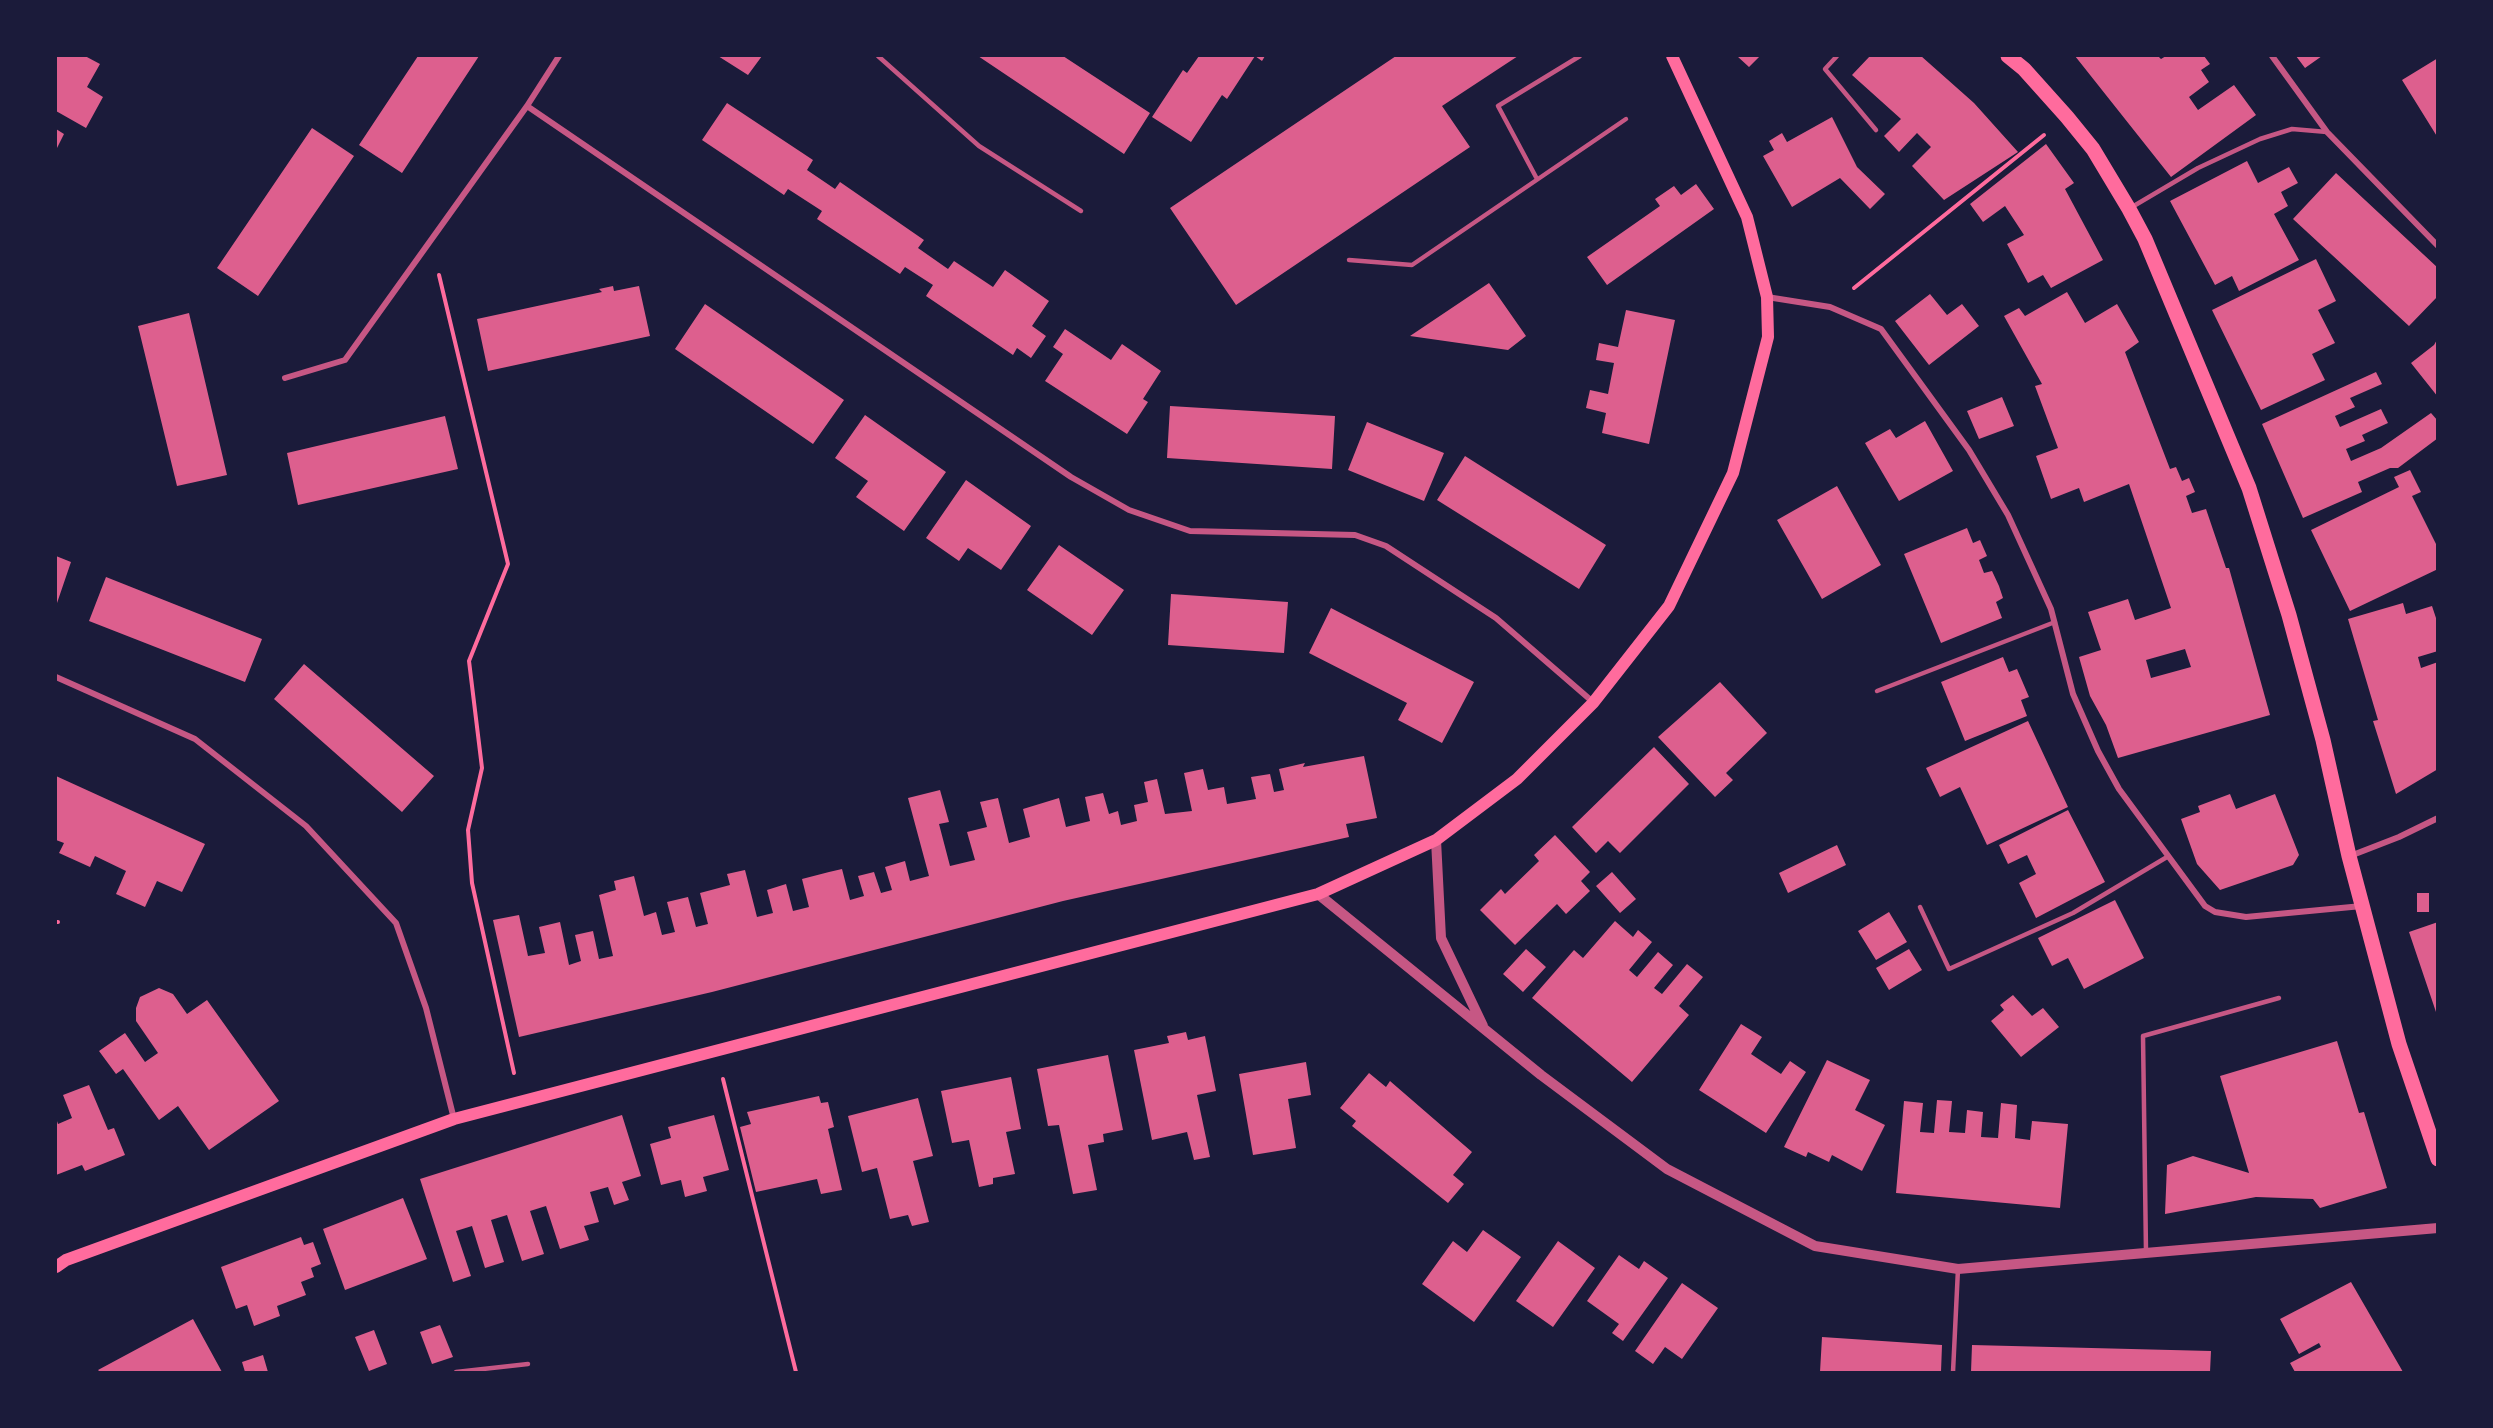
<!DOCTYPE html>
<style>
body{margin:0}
#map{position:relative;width:2493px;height:1428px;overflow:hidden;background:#1b1b3a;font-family:"PT Sans Narrow",sans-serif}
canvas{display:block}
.frame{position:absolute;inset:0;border:57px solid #1b1b3a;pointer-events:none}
</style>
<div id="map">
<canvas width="2493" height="1428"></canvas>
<div class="frame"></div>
</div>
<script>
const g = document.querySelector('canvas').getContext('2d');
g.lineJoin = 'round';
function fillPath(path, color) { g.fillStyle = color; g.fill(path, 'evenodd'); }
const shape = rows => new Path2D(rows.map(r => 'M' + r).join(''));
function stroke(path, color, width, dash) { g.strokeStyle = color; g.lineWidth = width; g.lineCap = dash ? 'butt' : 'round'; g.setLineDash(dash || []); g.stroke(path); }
const building = shape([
 [56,56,85,56,100,64,87,87,103,97,86,128,56,111],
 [418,56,479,56,402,173,359,145],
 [718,56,762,56,748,75],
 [978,56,1063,56,1150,113,1124,154],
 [1199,56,1265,56,1262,61,1255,56,1227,99,1222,95,1191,142,1152,117,1183,70,1187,73],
 [1396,56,1518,56,1442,106,1470,147,1236,305,1170,208],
 [1737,56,1760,56,1749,67],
 [1870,56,1921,56,1974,103,2018,152,1944,200,1912,166,1931,147,1917,133,1899,152,1884,136,1901,119,1852,75],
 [2075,56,2158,56,2161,59,2166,56,2204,56,2210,64,2201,70,2209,82,2189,97,2198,110,2234,85,2256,115,2171,177],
 [2296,56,2322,56,2305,68],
 [2438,58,2438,138,2402,80],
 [727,103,813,160,807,170,835,189,840,182,924,240,918,248,948,269,954,261,993,287,1005,270,1049,301,1032,326,1046,336,1031,358,1017,348,1013,355,926,296,933,285,905,267,900,274,817,219,822,211,788,189,784,195,702,140],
 [1832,117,1857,167,1885,194,1870,209,1840,178,1792,207,1763,156,1774,150,1769,141,1782,133,1787,142],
 [312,128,354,156,258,296,217,268],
 [56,129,64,134,56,150],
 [2046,144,2074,183,2065,189,2103,260,2051,288,2043,275,2028,283,2007,244,2024,235,2005,206,1983,222,1970,204],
 [2247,161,2258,183,2289,167,2298,183,2281,192,2288,206,2274,214,2299,260,2239,291,2232,276,2215,285,2170,201],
 [2336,173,2438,268,2438,296,2409,326,2293,219],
 [1696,184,1714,209,1607,285,1587,257,1660,206,1655,199,1674,186,1681,195],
 [2316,259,2336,301,2318,310,2335,343,2312,354,2325,380,2261,410,2212,310],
 [1489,283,1526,336,1508,350,1410,336],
 [613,286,614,291,639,286,650,336,488,371,477,319,602,292,599,289],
 [2067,292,2085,323,2117,304,2139,342,2125,352,2170,469,2176,467,2182,481,2189,478,2195,492,2186,496,2192,513,2206,509,2226,568,2229,568,2270,715,2118,758,2106,725,2090,696,2079,657,2101,650,2088,612,2128,599,2135,620,2171,608,2129,484,2084,502,2079,488,2051,499,2036,456,2058,448,2035,386,2042,384,2004,316,2019,308,2025,316],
 [2185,649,2191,667,2151,678,2146,660],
 [1930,294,1947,315,1962,304,1979,326,1929,365,1895,321],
 [705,304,844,400,813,444,675,349],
 [1626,310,1675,320,1649,444,1602,433,1606,413,1586,408,1590,390,1608,394,1614,363,1596,360,1599,343,1618,347],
 [189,313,227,475,177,486,138,326],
 [1065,329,1111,360,1122,344,1161,371,1143,399,1148,402,1127,434,1045,381,1063,354,1053,347],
 [2438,338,2438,397,2411,363,2434,345],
 [2376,372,2382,384,2350,398,2355,407,2335,416,2340,427,2381,409,2388,423,2362,435,2365,441,2346,449,2351,461,2381,448,2431,413,2438,421,2438,438,2398,468,2390,468,2358,482,2362,492,2303,518,2262,424],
 [2002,397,2014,426,1979,439,1967,411],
 [1170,406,1335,416,1332,469,1167,458],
 [865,415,946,472,904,531,856,497,868,481,835,458],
 [445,416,458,469,298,505,287,453],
 [1925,421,1953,471,1899,501,1865,443,1890,429,1896,438],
 [1367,422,1444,453,1424,501,1348,470],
 [1465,456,1606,545,1579,589,1437,500],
 [2410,470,2421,492,2412,496,2438,548,2438,569,2350,611,2311,530,2399,487,2394,477],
 [966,480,1031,526,1001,570,968,548,959,561,926,538],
 [1837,486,1881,565,1822,599,1777,520],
 [1967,528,1973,543,1980,540,1987,556,1979,560,1984,573,1992,571,1999,586,2003,598,1996,602,2002,618,1941,643,1904,554],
 [1059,545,1124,590,1092,635,1027,590],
 [56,556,71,562,56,606],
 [106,577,262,639,245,682,89,621],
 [1171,594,1288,602,1284,653,1168,645],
 [2403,603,2406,614,2432,606,2438,624,2438,651,2418,657,2421,668,2438,662,2438,769,2396,794,2373,721,2378,720,2348,619],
 [1331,608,1474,682,1442,743,1398,720,1407,703,1309,653],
 [2003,657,2009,672,2017,669,2029,697,2021,700,2027,716,1965,741,1941,682],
 [304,664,434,776,402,812,274,699],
 [1720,682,1767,733,1726,773,1733,780,1715,797,1658,737],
 [2028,721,2068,807,1987,845,1960,787,1940,797,1926,768],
 [1654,747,1689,784,1620,853,1608,841,1596,853,1572,827],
 [1364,756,1377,818,1346,824,1349,837,1063,901,712,992,519,1037,493,920,519,915,528,956,545,953,539,927,560,922,569,965,581,961,575,935,593,931,599,959,613,956,599,895,616,890,614,881,634,876,644,916,656,912,662,935,675,932,667,902,688,897,696,927,708,924,700,893,730,885,727,874,745,870,757,917,773,913,767,890,786,884,793,911,809,907,802,879,829,872,842,869,850,900,864,896,858,876,874,872,881,893,892,890,885,867,905,861,910,881,929,876,908,798,940,790,949,822,939,824,950,866,975,860,967,832,987,827,980,802,998,798,1009,843,1030,837,1023,809,1059,798,1066,827,1090,821,1085,797,1103,793,1109,814,1118,811,1121,825,1137,821,1134,805,1148,802,1144,782,1157,779,1165,814,1192,811,1184,773,1203,769,1208,790,1224,787,1227,804,1256,799,1251,777,1270,774,1274,792,1284,790,1279,769,1305,763,1303,767],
 [56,776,205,844,182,892,157,881,145,907,116,894,126,871,95,856,90,867,59,853,64,843,56,840],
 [2230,794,2236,809,2275,794,2299,855,2293,865,2220,890,2197,864,2181,819,2200,812,2198,806],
 [2068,810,2105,882,2036,918,2019,883,2036,874,2027,855,2008,864,1999,845],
 [1555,835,1590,872,1581,881,1590,891,1566,914,1557,904,1515,945,1480,910,1501,889,1505,894,1539,861,1534,855],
 [1837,845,1846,865,1788,893,1779,873],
 [1612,872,1636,899,1620,913,1596,886],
 [2417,893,2429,893,2429,912,2417,912],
 [2115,900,2144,958,2084,989,2068,958,2052,966,2038,938],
 [1889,912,1907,942,1876,960,1858,931],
 [1615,921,1633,937,1638,930,1652,942,1629,970,1637,977,1658,952,1673,965,1654,988,1662,994,1687,964,1703,977,1679,1006,1689,1015,1632,1082,1532,998,1574,950,1583,958],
 [2438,922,2438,1015,2437,1015,2409,932],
 [1526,949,1546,967,1523,992,1503,974],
 [1909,949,1922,970,1889,990,1876,968],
 [159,988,173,994,187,1014,207,1000,279,1101,209,1150,178,1106,159,1120,123,1069,116,1074,99,1051,125,1033,145,1062,158,1053,136,1021,136,1008,140,997],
 [2013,995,2032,1016,2043,1008,2059,1027,2021,1057,1991,1021,2004,1010,2000,1005],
 [1741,1024,1762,1037,1751,1054,1781,1074,1790,1061,1806,1072,1766,1133,1699,1090],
 [1186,1032,1188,1040,1205,1036,1216,1091,1197,1095,1210,1157,1194,1160,1187,1132,1152,1140,1134,1050,1169,1043,1167,1036],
 [2337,1041,2359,1113,2364,1112,2387,1188,2320,1208,2313,1199,2256,1197,2165,1214,2167,1165,2193,1156,2249,1173,2220,1076],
 [1108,1055,1123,1130,1103,1134,1104,1142,1088,1145,1097,1190,1073,1194,1059,1125,1048,1126,1037,1069],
 [1827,1060,1870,1080,1855,1110,1885,1125,1862,1171,1832,1155,1829,1162,1808,1152,1806,1157,1784,1147],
 [1306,1062,1311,1095,1288,1099,1296,1148,1253,1155,1239,1074],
 [1369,1073,1386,1087,1390,1081,1472,1152,1453,1175,1464,1184,1448,1203,1352,1126,1356,1121,1340,1108],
 [1011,1077,1021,1129,1006,1132,1015,1174,993,1178,993,1184,979,1187,969,1140,952,1143,941,1091],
 [89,1085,108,1130,114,1128,125,1155,85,1171,82,1165,56,1175,56,1118,58,1124,72,1118,63,1095],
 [819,1096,821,1103,828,1102,834,1127,828,1129,842,1190,821,1194,817,1179,756,1192,740,1127,751,1124,747,1112],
 [918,1098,933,1156,913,1161,929,1222,912,1226,908,1215,890,1219,877,1168,862,1172,848,1116],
 [1937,1100,1952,1101,1949,1132,1965,1133,1967,1110,1983,1112,1981,1137,1998,1138,2001,1103,2017,1105,2015,1138,2030,1140,2032,1121,2068,1124,2060,1208,1896,1193,1904,1101,1923,1103,1920,1132,1934,1133],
 [622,1115,641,1176,622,1182,629,1200,614,1205,608,1187,590,1192,599,1222,584,1226,589,1240,560,1249,546,1206,530,1211,544,1254,522,1261,507,1215,491,1220,504,1262,485,1268,472,1226,456,1231,471,1276,453,1282,420,1179],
 [714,1115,729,1170,703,1177,707,1191,685,1197,681,1180,661,1185,650,1144,671,1138,668,1127],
 [403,1198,427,1259,345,1290,323,1229],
 [1483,1230,1521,1257,1474,1322,1422,1284,1453,1241,1467,1252],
 [301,1237,304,1245,313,1242,321,1264,311,1268,314,1277,301,1282,306,1295,277,1306,280,1316,254,1326,247,1305,236,1309,221,1267],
 [1558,1241,1595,1268,1553,1327,1516,1301],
 [1619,1255,1639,1269,1644,1261,1668,1278,1623,1341,1612,1333,1619,1324,1587,1301],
 [2351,1282,2403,1372,2295,1372,2290,1363,2321,1347,2319,1343,2299,1354,2280,1319],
 [1682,1283,1718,1308,1682,1359,1665,1347,1653,1364,1635,1351],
 [193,1319,222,1372,100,1372,98,1370],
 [440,1325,453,1357,432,1364,420,1332],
 [374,1330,387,1364,369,1371,355,1337],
 [1822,1337,1942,1345,1941,1372,1820,1372],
 [1972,1345,2211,1351,2210,1372,1971,1372],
 [263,1355,268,1372,245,1372,242,1362]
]);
const path = shape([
 [439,275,508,564,469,661,482,768,468,830,472,883,514,1073],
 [1854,288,2044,135],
 [56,922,58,922],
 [723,1079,796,1372]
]);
const service = shape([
 [878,56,979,146,1081,211],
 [1837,56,1825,69,1876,130],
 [1537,179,1498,106,1580,56],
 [2132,207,2198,168,2260,139,2292,129,2327,132],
 [1349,260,1412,265,1626,119],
 [1877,691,2055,622],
 [1920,907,1949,969,2073,913,2167,857],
 [2146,1252,2143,1036,2279,998],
 [456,1372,528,1364],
 [1953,1372,1958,1269]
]);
const minor = shape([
 [2272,56,2327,132,2438,246],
 [527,106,1071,477,1129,510,1190,531,1355,535,1386,546,1496,618,1593,702],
 [1767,297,1830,307,1881,329,1969,450,2008,515,2051,609,2073,694,2098,751,2119,789,2205,906,2215,912,2246,917,2362,906],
 [285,378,345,360,527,106,559,56],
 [56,677,195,739,306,826,396,923,426,1008,454,1119],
 [2350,856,2399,837,2438,818]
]);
const tertiary = shape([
 [1436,840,1441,938,1483,1026],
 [1318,894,1541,1075,1667,1169,1815,1246,1958,1269,2438,1228]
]);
const secondary = shape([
 [56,1267,66,1260,454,1119,1318,894,1436,840,1517,779,1593,703,1669,606,1733,473,1768,337,1767,297,1747,217,1672,56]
]);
const primary = shape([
 [2008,56,2024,69,2067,117,2093,149,2129,209,2145,239,2249,488,2289,615,2323,740,2349,856,2399,1044,2438,1159]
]);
fillPath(building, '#dd5f8e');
stroke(path, '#ff6b9d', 4);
stroke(service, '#c65784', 4.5);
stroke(minor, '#c65784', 6);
stroke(tertiary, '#c65784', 10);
stroke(secondary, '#ff6b9d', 12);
stroke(primary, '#ff6b9d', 15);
</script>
